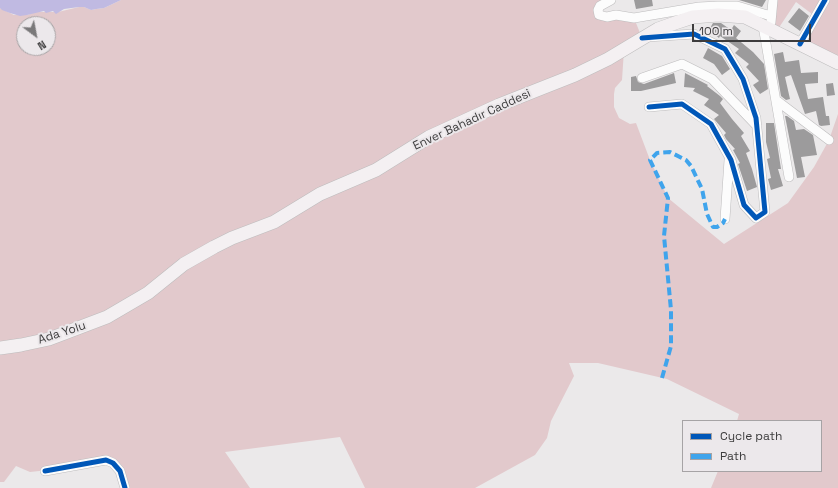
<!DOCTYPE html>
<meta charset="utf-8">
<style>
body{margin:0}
#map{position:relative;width:838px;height:488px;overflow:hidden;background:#ebe9ea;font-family:"Space Grotesk",sans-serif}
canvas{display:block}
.legend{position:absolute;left:682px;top:420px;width:140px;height:52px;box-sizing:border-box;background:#ece8eb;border:1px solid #a6a3a5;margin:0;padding:5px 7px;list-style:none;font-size:12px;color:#3d3c3d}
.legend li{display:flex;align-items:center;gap:8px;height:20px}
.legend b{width:20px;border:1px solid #a6a3a5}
.north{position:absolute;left:16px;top:16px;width:40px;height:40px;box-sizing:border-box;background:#ece8eb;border:1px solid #a6a3a5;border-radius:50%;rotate:148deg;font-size:11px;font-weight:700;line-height:16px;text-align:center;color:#3d3c3d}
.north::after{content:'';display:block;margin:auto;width:14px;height:18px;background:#7a797a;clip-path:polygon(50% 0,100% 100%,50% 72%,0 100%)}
.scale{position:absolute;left:692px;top:24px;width:119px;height:18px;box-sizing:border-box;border:2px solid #3d3c3d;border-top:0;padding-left:5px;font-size:12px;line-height:14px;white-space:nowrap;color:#3d3c3d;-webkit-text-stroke:3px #ece8eb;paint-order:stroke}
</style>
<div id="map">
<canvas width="838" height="488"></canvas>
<ul class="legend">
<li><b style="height:5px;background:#0057b8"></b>Cycle path</li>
<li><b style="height:5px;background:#3fa4ec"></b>Path</li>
</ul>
<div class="north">N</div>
<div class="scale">100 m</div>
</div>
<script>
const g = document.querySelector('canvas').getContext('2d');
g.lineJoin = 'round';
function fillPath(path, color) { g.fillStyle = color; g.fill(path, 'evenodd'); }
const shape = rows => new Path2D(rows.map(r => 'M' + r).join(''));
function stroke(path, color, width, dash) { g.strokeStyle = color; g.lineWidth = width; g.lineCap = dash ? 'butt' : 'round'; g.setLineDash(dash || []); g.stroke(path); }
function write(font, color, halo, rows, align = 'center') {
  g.font = font + ' "Space Grotesk",sans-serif'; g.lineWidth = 4; g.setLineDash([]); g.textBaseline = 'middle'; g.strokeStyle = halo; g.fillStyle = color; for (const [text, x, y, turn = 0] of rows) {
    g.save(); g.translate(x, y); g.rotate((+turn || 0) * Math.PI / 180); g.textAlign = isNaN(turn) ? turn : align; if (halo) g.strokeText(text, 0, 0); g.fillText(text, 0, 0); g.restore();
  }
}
const green = shape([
 [121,0,611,0,599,15,634,18,642,38,624,50,622,80,615,88,614,94,614,107,619,118,630,124,636,123,650,160,668,198,724,244,788,203,814,167,829,140,838,114,838,108,838,488,711,488,718,471,821,471,821,421,737,421,739,414,667,379,598,363,569,363,574,376,551,421,547,438,535,455,475,488,365,488,340,437,225,452,250,488,125,488,113,463,30,472,16,466,4,482,0,482,0,8,14,15,27,15,36,12,58,12,79,7,84,7,91,10,96,9,104,8],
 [24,24,48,24,48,48,24,48],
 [773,0,838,0,838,63,800,44,816,17,796,2,776,32,770,29]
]);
const water = shape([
 [0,0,121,0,104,8,96,9,91,10,84,7,79,7,64,9,56,14,53,11,46,13,44,11,27,15,20,16,10,13,2,10,0,8]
]);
const building = shape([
 [634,0,652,0,653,6,636,9],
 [739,0,766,0,762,7],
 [799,8,809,16,800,31,788,22],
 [713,23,721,23,731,30,734,25,741,31,736,38,753,52,764,64,768,89,760,94,753,85,759,81,746,67,749,64,735,53,739,49,720,36,719,38,709,30],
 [708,48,722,56,730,69,722,75,714,64,703,58],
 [783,52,785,62,799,60,801,73,818,72,818,83,805,84,808,99,823,97,826,116,829,116,830,125,821,126,819,125,816,111,805,114,791,75,785,77,790,99,786,100,781,96,774,54],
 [674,73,676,83,641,91,631,91,631,77,636,76,638,82,644,84],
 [685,73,708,85,707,86,720,96,723,99,720,103,732,119,744,133,741,136,750,151,746,153,752,169,757,187,747,191,738,164,740,163,733,150,735,149,726,139,724,135,726,133,714,119,719,115,704,105,709,99,693,91,695,88,684,87],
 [833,83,835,95,827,96,826,84],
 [785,116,787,116,794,121,796,130,804,129,813,135,817,155,801,157,805,177,797,178],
 [766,123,774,123,781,169,778,169,783,186,771,190,768,179,771,178,767,159,770,158,766,142]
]);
const street = shape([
 [611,0,600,6,598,10,599,15,607,17,616,15,634,18,699,7,718,6,737,6,771,16],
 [771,22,773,0],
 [763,26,789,177],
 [647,37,694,34,725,49,743,79,756,118,765,212,756,218,744,205,731,160,711,124,682,104,649,107],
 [800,44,825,0],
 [642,78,682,64,712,79,757,126],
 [776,100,829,140],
 [725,219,729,160],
 [45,471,106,460,113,463,120,471,125,488]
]);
const secondary = shape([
 [0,348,21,345,49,339,107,317,148,293,184,264,214,247,232,238,274,222,320,194,376,170,429,137,499,105,575,75,608,59,658,29,675,23,693,17,718,15,745,17,838,63]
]);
const quiet = shape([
 [662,378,671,346,671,310,664,236,668,198,650,160,657,153,670,152,686,160,691,166,702,189,707,214,713,227,717,227,723,223,725,219]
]);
const cycleway = shape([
 [642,38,694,34,725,49,743,79,756,118,765,212,756,218,744,205,731,160,711,124,682,104,649,107],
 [800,44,825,0],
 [45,471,106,460,113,463,120,471,125,488]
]);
const streetNames = [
 ["Enver Bahadır Caddesi",472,120,-25],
 ["Ada Yolu",62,333,-18]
];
fillPath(green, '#e2c9cc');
fillPath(water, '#c0bae2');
fillPath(building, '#9c9b9c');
stroke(street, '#bdbcbd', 10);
stroke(secondary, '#bdbcbd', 14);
stroke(street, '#fcfcfc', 9);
stroke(secondary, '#f4f0f2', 13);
stroke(quiet, '#3fa4ec', 4, [8, 4]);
stroke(cycleway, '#0057b8', 5);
write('12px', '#3d3c3d', '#ece8eb', streetNames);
</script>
